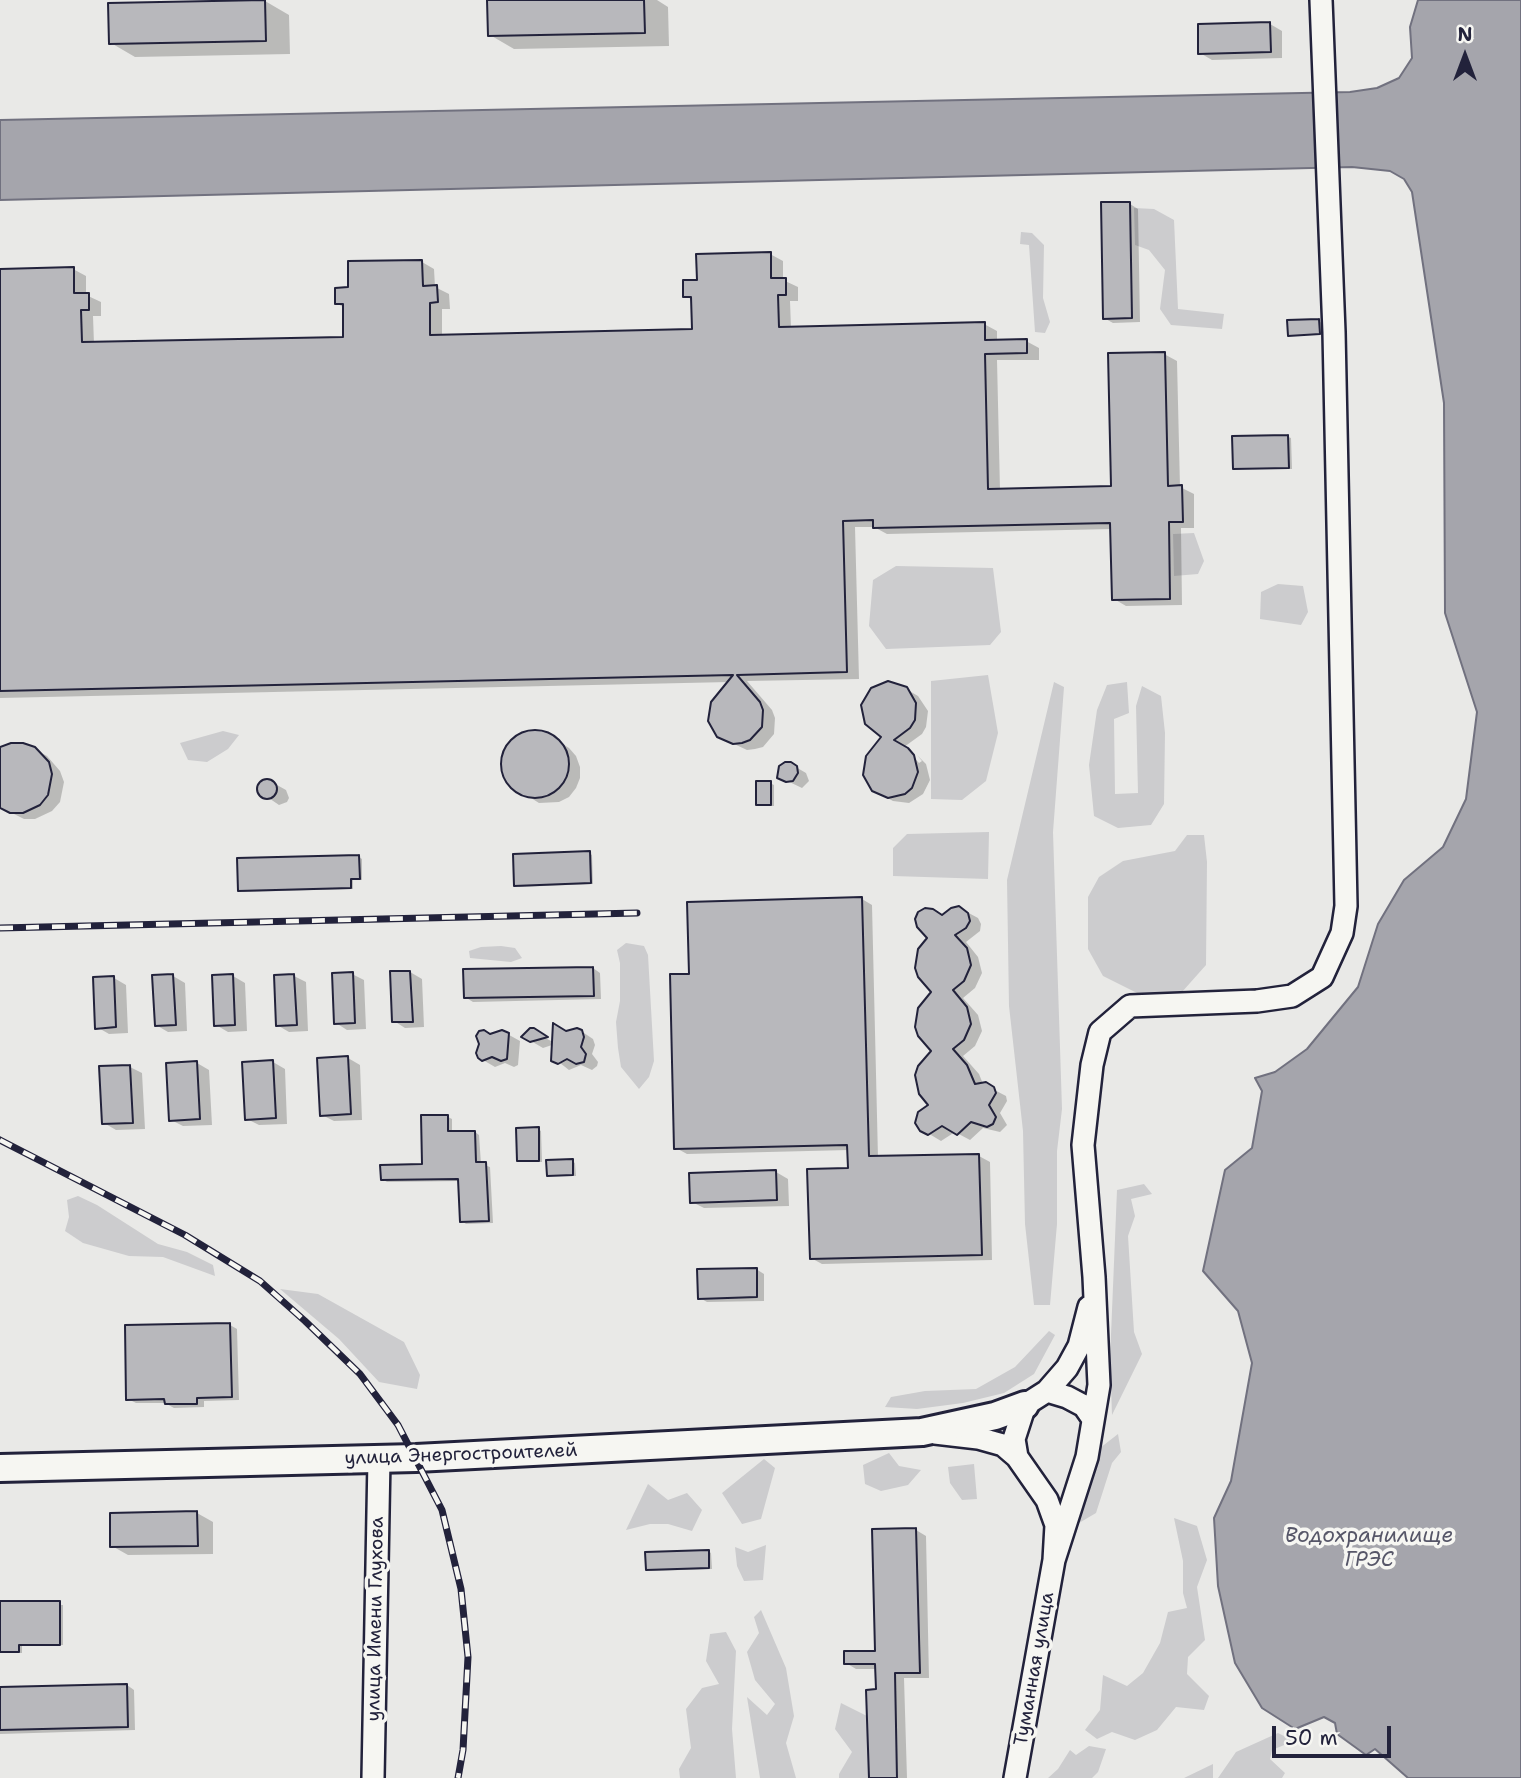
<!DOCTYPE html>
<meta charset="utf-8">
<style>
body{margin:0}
#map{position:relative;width:1521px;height:1778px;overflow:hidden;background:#e9e9e7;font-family:"Shantell Sans",sans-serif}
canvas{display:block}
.north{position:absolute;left:1430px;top:21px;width:70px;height:70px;-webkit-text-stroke:5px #f6f6f2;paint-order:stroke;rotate:0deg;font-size:19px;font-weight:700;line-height:28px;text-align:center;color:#22223b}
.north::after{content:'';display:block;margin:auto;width:24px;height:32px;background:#22223b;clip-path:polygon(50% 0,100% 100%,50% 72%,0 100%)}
.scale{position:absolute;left:1272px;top:1726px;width:119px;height:32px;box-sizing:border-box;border:4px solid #22223b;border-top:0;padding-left:9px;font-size:21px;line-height:24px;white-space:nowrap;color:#22223b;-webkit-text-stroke:5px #f6f6f2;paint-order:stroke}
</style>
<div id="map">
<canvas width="1521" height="1778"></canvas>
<div class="north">N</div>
<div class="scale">50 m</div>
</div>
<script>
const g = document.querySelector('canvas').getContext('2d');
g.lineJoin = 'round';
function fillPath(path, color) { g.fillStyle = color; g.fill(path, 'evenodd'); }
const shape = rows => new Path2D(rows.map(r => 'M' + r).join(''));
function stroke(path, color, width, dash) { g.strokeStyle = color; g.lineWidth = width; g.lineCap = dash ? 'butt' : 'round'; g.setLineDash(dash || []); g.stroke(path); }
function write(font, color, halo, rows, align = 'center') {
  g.font = font + ' "Shantell Sans",sans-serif'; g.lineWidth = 7; g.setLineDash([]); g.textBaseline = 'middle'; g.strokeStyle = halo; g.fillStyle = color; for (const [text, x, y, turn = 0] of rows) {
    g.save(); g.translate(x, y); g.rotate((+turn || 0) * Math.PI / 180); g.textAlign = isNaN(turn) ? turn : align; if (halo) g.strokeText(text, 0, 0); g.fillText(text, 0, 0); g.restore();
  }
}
const green = shape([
 [1134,208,1154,209,1174,220,1178,309,1224,314,1222,329,1171,325,1160,309,1165,270,1149,250,1135,245],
 [1021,232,1032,233,1044,245,1043,298,1050,322,1045,333,1035,332,1029,245,1020,244],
 [1194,533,1204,561,1198,574,1174,576,1173,534],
 [896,566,993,568,1001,632,990,645,886,649,869,626,873,580],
 [1278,584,1303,586,1308,612,1301,625,1260,619,1261,592],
 [988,675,998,733,986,781,962,800,931,799,931,681],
 [1054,682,1064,687,1053,832,1062,1109,1057,1151,1057,1224,1050,1305,1034,1305,1025,1224,1023,1131,1009,1006,1007,880],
 [1127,682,1129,713,1114,719,1115,794,1138,793,1136,706,1142,686,1161,696,1165,733,1164,804,1151,825,1118,828,1094,816,1089,765,1097,710,1107,685],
 [223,731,239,735,228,749,207,762,188,760,180,743],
 [989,832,988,879,893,876,893,848,907,834],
 [1187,835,1204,835,1207,862,1206,965,1182,992,1141,995,1103,976,1088,949,1088,897,1099,877,1123,861,1175,851],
 [626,943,644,946,648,955,654,1061,649,1077,639,1089,621,1067,618,1048,616,1022,620,1001,620,963,617,950],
 [501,946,515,948,522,958,511,962,470,958,469,951,481,947],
 [1144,1184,1152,1194,1131,1199,1135,1216,1128,1236,1134,1332,1142,1354,1112,1415,1110,1359,1117,1190],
 [78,1196,97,1205,158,1244,187,1252,213,1265,215,1276,163,1257,129,1256,83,1243,65,1231,69,1217,67,1200],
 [280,1289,318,1294,404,1342,420,1375,417,1389,379,1382,339,1339],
 [1049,1331,1055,1335,1034,1374,1004,1393,963,1403,917,1409,885,1407,891,1397,925,1391,976,1389,1015,1367],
 [1118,1434,1121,1452,1112,1463,1096,1513,1079,1523,1100,1448],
 [889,1453,899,1466,921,1470,908,1485,881,1491,865,1484,863,1465],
 [764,1459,775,1468,761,1519,742,1524,722,1493],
 [974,1464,977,1499,962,1500,950,1483,948,1467],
 [648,1484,668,1500,687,1493,702,1510,692,1531,668,1524,650,1524,626,1530],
 [1174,1518,1197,1526,1207,1560,1197,1587,1205,1640,1188,1657,1187,1674,1209,1696,1204,1710,1176,1707,1157,1730,1135,1740,1112,1732,1097,1739,1085,1730,1100,1710,1103,1675,1127,1686,1143,1673,1160,1643,1168,1612,1187,1608,1183,1593,1183,1561],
 [766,1545,763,1580,744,1581,737,1566,735,1547,748,1552],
 [761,1610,786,1668,794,1716,786,1743,796,1778,760,1778,747,1697,767,1715,775,1704,755,1680,747,1652,759,1633,754,1617],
 [726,1632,736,1651,732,1729,736,1778,680,1778,679,1769,691,1748,686,1709,702,1688,719,1684,706,1661,710,1634],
 [841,1703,867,1716,869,1778,839,1778,839,1774,852,1752,835,1729],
 [1278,1733,1294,1741,1272,1750,1270,1759,1285,1773,1282,1778,1218,1778,1236,1752],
 [1089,1746,1106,1749,1098,1772,1092,1778,1048,1778,1058,1769,1070,1750,1076,1755],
 [1213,1764,1213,1778,1184,1778]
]);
const water = shape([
 [1418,0,1521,0,1521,1778,1408,1778,1375,1749,1366,1755,1337,1734,1335,1723,1324,1717,1295,1729,1262,1708,1235,1663,1218,1586,1214,1518,1231,1481,1252,1363,1238,1311,1203,1271,1225,1170,1252,1148,1262,1091,1255,1078,1275,1072,1307,1049,1358,987,1378,924,1404,880,1443,847,1466,799,1477,712,1445,613,1444,403,1412,192,1404,179,1390,171,1352,167,0,200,0,120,1350,92,1377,88,1399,78,1412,58,1410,27,1418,0]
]);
const shadow = shape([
 [489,0,657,0,668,7,669,46,514,49,490,35],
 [265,1,289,15,290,54,135,57,111,43],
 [1270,24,1282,31,1282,58,1212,60,1200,53],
 [1130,204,1138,209,1140,322,1113,323,1104,318],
 [770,254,783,261,783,280,798,287,798,301,790,301,791,328,984,324,997,331,997,342,1026,341,1039,348,1039,360,997,360,1000,490,1112,488,1164,354,1177,361,1180,487,1194,494,1194,528,1181,528,1182,605,1126,606,1114,599,1112,529,887,534,874,527,855,527,859,679,747,681,772,710,775,718,774,734,763,747,755,749,747,750,732,743,730,682,0,698,0,297,73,269,86,276,86,295,101,302,101,316,93,316,94,344,345,338,344,308,337,303,350,289,422,262,434,269,435,287,449,294,450,309,442,309,442,336,693,331,693,300,685,296,699,281],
 [1318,321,1322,323,1322,335,1290,335],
 [1288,437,1291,438,1292,469,1234,468],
 [880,685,906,689,918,696,928,711,926,727,922,734,904,747,919,763,922,761,917,755,926,764,930,780,923,794,909,803,893,801,880,794,884,737,863,714,866,696],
 [536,732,547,734,569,748,576,756,580,767,580,778,576,788,569,797,559,802,539,803,509,784,504,776,504,755,515,739,525,733],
 [0,749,34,749,47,756,60,771,64,782,60,802,52,811,35,819,24,819,0,807],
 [794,766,806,773,809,781,802,788,779,777],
 [268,780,286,790,289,798,287,802,279,805,260,792,259,787,262,782],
 [770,783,774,785,774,806,761,806,758,804],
 [589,853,592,855,593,884,519,887,516,885],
 [359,857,362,859,362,880,353,880,353,889,243,892,240,890],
 [862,899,872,905,878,1158,979,1156,990,1162,992,1260,822,1264,811,1258,850,1169,849,1150,687,1154,676,1148,691,976],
 [965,911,978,918,981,924,980,931,966,942,978,957,982,973,975,988,963,998,978,1015,982,1031,975,1046,963,1056,979,1074,983,1084,1006,1096,1007,1101,1000,1113,1007,1125,1000,1132,983,1128,970,1140,955,1132,941,1141,921,1129,930,1105,933,992,943,917],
 [593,968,600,973,601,999,473,1002,465,997],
 [410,972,422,979,424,1027,405,1028,394,1021],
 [352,974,364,980,366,1029,347,1030,336,1023],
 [173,976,185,983,187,1031,168,1032,156,1025],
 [233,976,245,983,247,1031,228,1032,216,1025],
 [294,976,306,982,308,1031,289,1032,277,1025],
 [114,978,126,985,128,1033,109,1034,97,1027],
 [530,1030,553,1042,566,1033,581,1031,593,1039,595,1045,592,1054,598,1062,597,1066,592,1070,581,1065,569,1070,551,1056,552,1045,543,1048,524,1037],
 [502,1031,520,1041,518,1065,514,1067,505,1063,495,1067,483,1060,490,1036],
 [348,1058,360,1065,362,1120,334,1121,322,1115],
 [273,1062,285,1069,287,1124,259,1125,247,1119],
 [197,1063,209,1070,212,1125,183,1126,171,1120],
 [130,1067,142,1073,145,1129,116,1130,104,1123],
 [448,1117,452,1119,452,1133,475,1132,479,1135,481,1164,490,1167,493,1223,466,1224,462,1221,460,1181,387,1182,382,1179,423,1166],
 [538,1129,541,1131,542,1162,522,1162,519,1160],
 [572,1161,575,1163,576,1176,548,1175],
 [776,1172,788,1179,789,1206,704,1208,692,1202],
 [756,1269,764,1274,764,1301,707,1302,700,1298],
 [230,1325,237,1329,239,1400,204,1401,204,1407,174,1408,165,1403,136,1403,128,1399],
 [197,1513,213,1522,213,1554,128,1555,112,1546],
 [916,1530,926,1536,929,1678,904,1678,907,1778,871,1778,878,1691,877,1669,856,1669,846,1663,877,1652],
 [708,1551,711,1553,712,1569,651,1571,648,1569],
 [0,1603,63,1605,63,1645,22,1645,22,1653,0,1653],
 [127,1685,134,1690,135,1730,0,1734,0,1689]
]);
const building = shape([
 [265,0,266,41,109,44,108,3,265,0],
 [487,0,644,0,645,33,488,36,487,0],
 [1270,22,1271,52,1198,54,1198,24,1270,22],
 [1101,202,1130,202,1132,318,1103,319,1101,202],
 [771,252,771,278,786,278,786,295,778,295,779,327,985,322,985,340,1027,339,1027,353,985,354,988,489,1111,486,1108,353,1165,352,1168,486,1182,485,1183,522,1169,522,1170,599,1112,600,1110,523,873,528,873,520,843,521,847,672,737,675,760,702,763,710,762,727,750,740,742,743,733,744,717,737,708,721,711,702,733,675,0,691,0,269,74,267,74,293,89,293,89,310,81,310,82,342,343,337,343,304,335,304,335,288,348,287,348,261,422,260,423,286,437,285,438,302,430,303,430,335,692,329,691,297,683,297,683,280,697,280,696,254,771,252],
 [1319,319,1320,334,1288,336,1287,320,1319,319],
 [1288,435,1289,468,1233,469,1232,436,1288,435],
 [888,681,907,687,916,703,915,720,910,728,894,740,908,748,914,755,918,772,912,788,905,794,888,798,872,791,863,775,866,756,881,737,865,724,861,705,871,688,888,681],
 '501 764a34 34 0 1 1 68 0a34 34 0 1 1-68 0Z',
 [11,743,23,743,35,747,49,762,52,774,48,795,40,805,23,813,10,813,0,808,0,747,11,743],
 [785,762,791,762,797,766,798,773,793,781,786,782,777,778,779,766,785,762],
 '257 789a10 10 0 1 1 20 0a10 10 0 1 1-20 0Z',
 [756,781,771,781,771,805,756,805,756,781],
 [590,851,591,883,514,886,513,854,590,851],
 [359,855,360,879,351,879,351,888,238,891,237,858,359,855],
 [862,897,869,1156,979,1154,982,1255,810,1259,807,1169,848,1168,847,1145,674,1149,670,974,689,974,687,902,862,897],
 [959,906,968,913,970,921,966,928,955,935,967,948,971,965,964,981,953,990,967,1007,971,1024,964,1040,953,1049,967,1065,975,1084,986,1082,994,1087,996,1093,989,1105,996,1117,993,1124,987,1127,971,1122,957,1135,942,1126,928,1135,920,1131,915,1123,918,1112,928,1105,919,1094,915,1075,918,1066,931,1051,918,1036,915,1027,918,1008,931,992,918,977,915,968,918,949,927,938,917,927,915,919,918,912,925,908,933,909,942,915,951,908,959,906],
 [593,967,594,996,464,998,463,969,593,967],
 [390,971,410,971,413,1022,392,1022,390,971],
 [353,972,355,1023,334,1024,332,973,353,972],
 [173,974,176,1025,155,1026,152,975,173,974],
 [233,974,235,1025,214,1026,212,975,233,974],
 [294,974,297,1025,276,1026,274,975,294,974],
 [114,976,116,1027,95,1029,93,977,114,976],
 [553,1023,566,1031,577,1028,582,1030,584,1037,581,1047,586,1054,584,1062,576,1064,567,1059,558,1064,551,1061,553,1023],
 [530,1028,534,1028,548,1037,530,1042,521,1037,530,1028],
 [484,1030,490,1034,502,1030,509,1033,507,1059,501,1061,492,1057,482,1061,478,1058,476,1053,479,1044,476,1036,479,1031,484,1030],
 [348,1056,351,1114,320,1116,317,1058,348,1056],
 [273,1060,276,1118,245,1120,242,1062,273,1060],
 [197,1061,200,1119,169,1121,166,1063,197,1061],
 [130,1065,133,1123,102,1124,99,1066,130,1065],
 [421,1115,448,1115,448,1131,475,1131,476,1162,486,1162,489,1221,460,1222,458,1179,381,1180,380,1165,422,1164,421,1115],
 [539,1127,539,1161,517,1161,516,1128,539,1127],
 [573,1159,573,1175,547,1176,546,1160,573,1159],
 [776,1170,777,1200,690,1203,689,1173,776,1170],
 [757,1268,757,1297,698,1299,697,1269,757,1268],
 [230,1323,232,1397,197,1398,197,1404,165,1404,164,1399,126,1400,125,1325,230,1323],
 [197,1511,198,1546,110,1547,110,1513,197,1511],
 [916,1528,920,1673,895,1673,897,1778,869,1778,866,1690,876,1689,875,1664,844,1664,844,1651,875,1651,872,1529,916,1528],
 [709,1550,709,1568,646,1570,645,1552,709,1550],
 [0,1601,60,1601,60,1645,19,1645,19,1652,0,1652,0,1601],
 [127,1684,128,1727,0,1730,0,1687,127,1684]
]);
const minor = shape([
 [1047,1391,1067,1397,1084,1406,1093,1419],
 [935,1433,978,1438,1003,1445,1017,1457],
 [1054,1560,1087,1457,1099,1385,1094,1277,1083,1145,1092,1065,1100,1032,1130,1006,1257,1001,1292,996,1322,977,1342,933,1346,906,1334,332,1321,0],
 [373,1778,379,1459],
 [1015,1778,1054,1560,1056,1525,1047,1500,1017,1457,1014,1439,1025,1405,1047,1391,1067,1368,1079,1346,1089,1307]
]);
const major = shape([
 [0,1468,416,1458,922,1432,995,1416,1025,1405]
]);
const rail = shape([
 [0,928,637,913],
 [0,1140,185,1235,260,1281,305,1321,360,1374,398,1425,442,1510,461,1589,468,1657,463,1750,458,1778]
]);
const streetNames = [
 ["улица Энергостроителей",461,1455,-2],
 ["улица Имени Глухова",376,1619,-89],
 ["Туманная улица",1035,1669,-80]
];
const waterNames = [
 ["Водохранилище",1369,1537],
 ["ГРЭС",1369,1561]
];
fillPath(green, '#ccccce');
fillPath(water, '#a5a5ac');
stroke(water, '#71717f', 2);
fillPath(shadow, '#0003');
fillPath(building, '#b8b8bc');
stroke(building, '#22223b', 2);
stroke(minor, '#22223b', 26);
stroke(major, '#22223b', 32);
stroke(minor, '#f6f6f2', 21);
stroke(major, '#f6f6f2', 26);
stroke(rail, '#22223b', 7);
stroke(rail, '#f6f6f2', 4.5, [13]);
write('19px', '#22223b', '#f6f6f2', streetNames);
write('italic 21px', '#565668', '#f6f6f2', waterNames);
</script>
